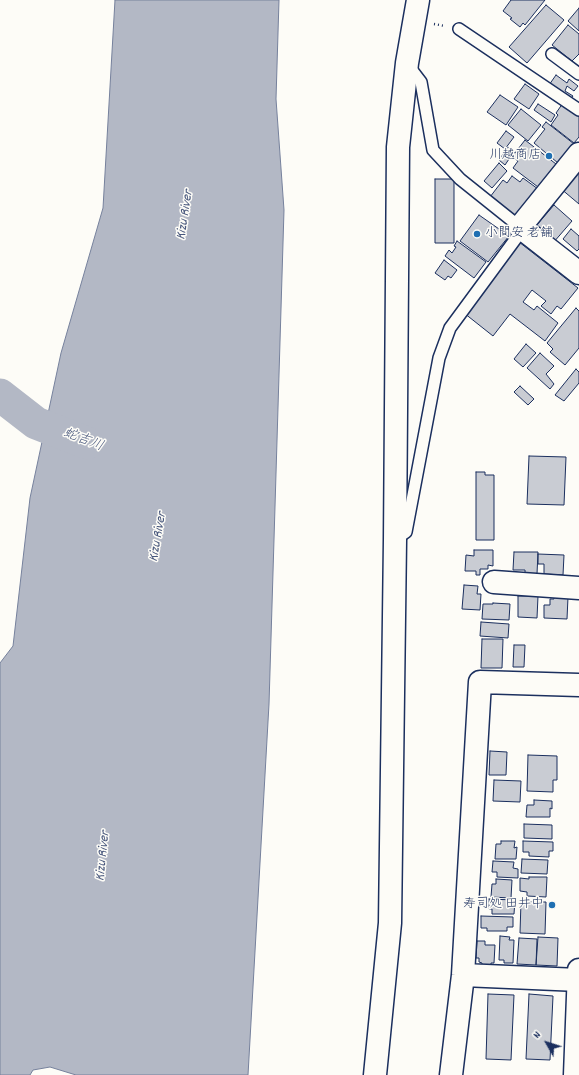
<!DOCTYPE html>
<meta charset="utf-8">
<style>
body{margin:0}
#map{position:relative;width:579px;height:1075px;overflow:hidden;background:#fdfcf7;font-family:Dekko,sans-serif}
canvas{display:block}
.north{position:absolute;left:527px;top:1023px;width:40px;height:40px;-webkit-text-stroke:3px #fdfcf7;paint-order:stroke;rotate:309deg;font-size:11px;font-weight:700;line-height:16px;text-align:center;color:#1b2f5e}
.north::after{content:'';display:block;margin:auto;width:14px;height:18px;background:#1b2f5e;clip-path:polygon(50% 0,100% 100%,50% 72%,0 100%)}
</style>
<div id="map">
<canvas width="579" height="1075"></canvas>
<div class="north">N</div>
</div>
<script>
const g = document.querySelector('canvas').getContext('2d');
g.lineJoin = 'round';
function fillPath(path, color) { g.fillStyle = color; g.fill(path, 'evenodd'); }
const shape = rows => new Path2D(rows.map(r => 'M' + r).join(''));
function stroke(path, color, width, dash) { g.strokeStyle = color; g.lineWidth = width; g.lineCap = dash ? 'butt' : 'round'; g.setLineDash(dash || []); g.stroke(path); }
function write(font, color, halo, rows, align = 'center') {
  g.font = font + ' Dekko,"Klee One",sans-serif'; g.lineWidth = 3; g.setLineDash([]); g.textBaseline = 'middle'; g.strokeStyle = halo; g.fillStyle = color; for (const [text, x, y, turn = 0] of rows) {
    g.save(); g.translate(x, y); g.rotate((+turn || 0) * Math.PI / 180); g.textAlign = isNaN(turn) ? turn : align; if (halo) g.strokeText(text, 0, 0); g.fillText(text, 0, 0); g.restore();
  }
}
const water = shape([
 [115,0,279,0,276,99,284,210,269,704,248,1075,76,1075,50,1067,33,1070,30,1075,0,1075,0,663,13,646,30,498,61,353,103,208,115,0]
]);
const river = shape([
 [0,395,36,423,87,443]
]);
const building = shape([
 [511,0,545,0,525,25,523,23,520,27,510,19,512,18,503,11,511,0],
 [546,5,564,20,527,63,509,47,546,5],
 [579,8,579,31,568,21,579,8],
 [568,25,579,34,579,54,572,61,552,45,568,25],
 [556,75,567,83,569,79,578,86,574,91,567,86,565,91,573,96,570,100,549,85,556,75],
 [525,84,539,94,529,109,514,99,525,84],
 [500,95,518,107,506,125,487,112,500,95],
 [563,103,579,116,579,137,574,143,551,125,558,115,556,113,563,103],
 [538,104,555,115,551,122,534,110,538,104],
 [521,109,541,125,528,141,508,125,521,109],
 [546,122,574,144,558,163,534,143,545,129,542,127,546,122],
 [506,131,514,137,505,149,497,143,506,131],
 [525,140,556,164,538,187,513,168,518,161,511,156,505,165,499,160,508,147,515,153,525,140],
 [499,163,507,171,492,188,484,181,499,163],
 [579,165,579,204,560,188,579,165],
 [512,176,520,182,523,178,538,189,517,215,515,214,514,216,490,197,503,180,507,183,512,176],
 [435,179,454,179,454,243,435,243,435,179],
 [554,205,572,221,553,243,535,227,554,205],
 [479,215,509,236,488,262,460,241,479,215],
 [571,229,579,236,579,249,577,251,563,239,571,229],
 [457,241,486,262,474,278,445,256,449,250,452,253,456,247,454,246,457,241],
 [519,242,578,288,561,309,557,306,551,314,541,306,546,301,532,290,523,302,534,310,537,306,558,323,545,341,510,314,493,336,464,313,519,242],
 [444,260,457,270,451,278,448,276,445,280,435,273,444,260],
 [576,308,579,311,579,348,565,365,550,352,553,349,547,343,576,308],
 [526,344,536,353,523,367,514,359,526,344],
 [540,353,554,366,546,374,554,384,550,389,527,368,540,353],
 [576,369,579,372,579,383,564,401,555,395,576,369],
 [520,386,534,399,528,405,514,392,520,386],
 [529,456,566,457,564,505,527,504,529,456],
 [476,472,485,472,485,475,494,475,494,540,476,540,476,472],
 [474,550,493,550,493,566,488,565,488,569,480,569,480,575,476,575,476,571,465,571,466,555,474,556,474,550],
 [514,552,538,552,537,574,525,574,525,570,513,570,514,552],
 [538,554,564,555,563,575,544,574,544,564,538,564,538,554],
 [464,585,478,586,477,594,481,594,480,610,462,609,464,585],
 [518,596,538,596,537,618,518,617,518,596],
 [554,597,568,597,567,619,544,618,544,605,550,605,550,599,554,599,554,597],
 [493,603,510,604,509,620,482,619,483,604,493,604,493,603],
 [481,622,509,624,508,638,480,636,481,622],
 [482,639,503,639,502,668,481,668,482,639],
 [514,645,525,645,524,667,513,667,514,645],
 [490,751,507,752,506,775,489,775,490,751],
 [528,755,557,756,557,780,553,780,553,792,527,791,528,755],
 [494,780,521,781,520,802,493,801,494,780],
 [534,800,552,801,552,809,550,808,550,817,526,817,527,805,534,805,534,800],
 [524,824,552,825,552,839,524,838,524,824],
 [501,841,515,841,514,848,517,847,516,859,495,859,496,844,501,844,501,841],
 [523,841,553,842,553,851,549,851,549,857,529,856,529,852,523,852,523,841],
 [522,859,548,860,547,874,521,873,522,859],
 [493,861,514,862,513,868,518,869,518,878,497,877,497,872,492,872,493,861],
 [529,877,547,877,546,897,527,896,527,892,520,891,520,878,529,879,529,877],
 [496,879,512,880,511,898,491,897,492,884,496,884,496,879],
 [489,899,515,900,514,914,492,914,492,909,489,909,489,899],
 [521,902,546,902,545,934,520,933,521,902],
 [481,916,513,917,513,927,507,927,507,931,487,931,487,928,481,928,481,916],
 [500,936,510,937,509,940,514,940,513,963,504,963,504,960,499,960,500,936],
 [538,937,558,938,557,966,536,965,538,937],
 [519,938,537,939,536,965,517,964,519,938],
 [477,941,485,941,485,945,495,945,494,963,491,963,491,967,482,966,482,963,479,962,479,958,476,958,477,941],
 [488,994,514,995,511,1060,486,1059,488,994],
 [529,994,553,996,550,1060,526,1059,529,994]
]);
const path = shape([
 [434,24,445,26]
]);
const service = shape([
 [459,29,579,110],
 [552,54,579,74],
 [396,539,406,532,439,358,450,328,517,237,520,227,460,179,433,150,421,82,408,65]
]);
const minor = shape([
 [579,154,520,227,579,273],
 [494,582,579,588],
 [463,975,579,980],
 [375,1075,390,923,395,540,398,147,407,63,418,0],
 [451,1075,463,975,480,682,579,685]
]);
const tertiary = shape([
 [575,1075,579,970]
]);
const markers = [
 [549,156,4,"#1f6fb2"],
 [477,234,4,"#1f6fb2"],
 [552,905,4,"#1f6fb2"]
];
const poiNames = [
 ["川越商店",541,156],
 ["小間安 老舗",485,234,"left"],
 ["寿司処 田井中",544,905]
];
const waterNames = [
 ["Kizu River",186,215,-81],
 ["蛇吉川",83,441,21],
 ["Kizu River",159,537,-80],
 ["Kizu River",104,856,-84]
];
fillPath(water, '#b3b8c5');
stroke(water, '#76819c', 1);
stroke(river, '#b3b8c5', 33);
fillPath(building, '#c9ccd3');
stroke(building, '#1b2f5e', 1);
stroke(service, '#1b2f5e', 14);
stroke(minor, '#1b2f5e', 25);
stroke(tertiary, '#1b2f5e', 25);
stroke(path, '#1b2f5e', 2.5, [1, 3]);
stroke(service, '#fdfcf7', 11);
stroke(minor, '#fdfcf7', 22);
stroke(tertiary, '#fdfcf7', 22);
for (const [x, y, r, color] of markers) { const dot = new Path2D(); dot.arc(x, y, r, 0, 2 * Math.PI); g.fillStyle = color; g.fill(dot); stroke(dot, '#fdfcf7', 1.5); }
write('13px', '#1b2f5e', '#fdfcf7', poiNames, 'right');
write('italic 14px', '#49587d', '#fdfcf7', waterNames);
</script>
